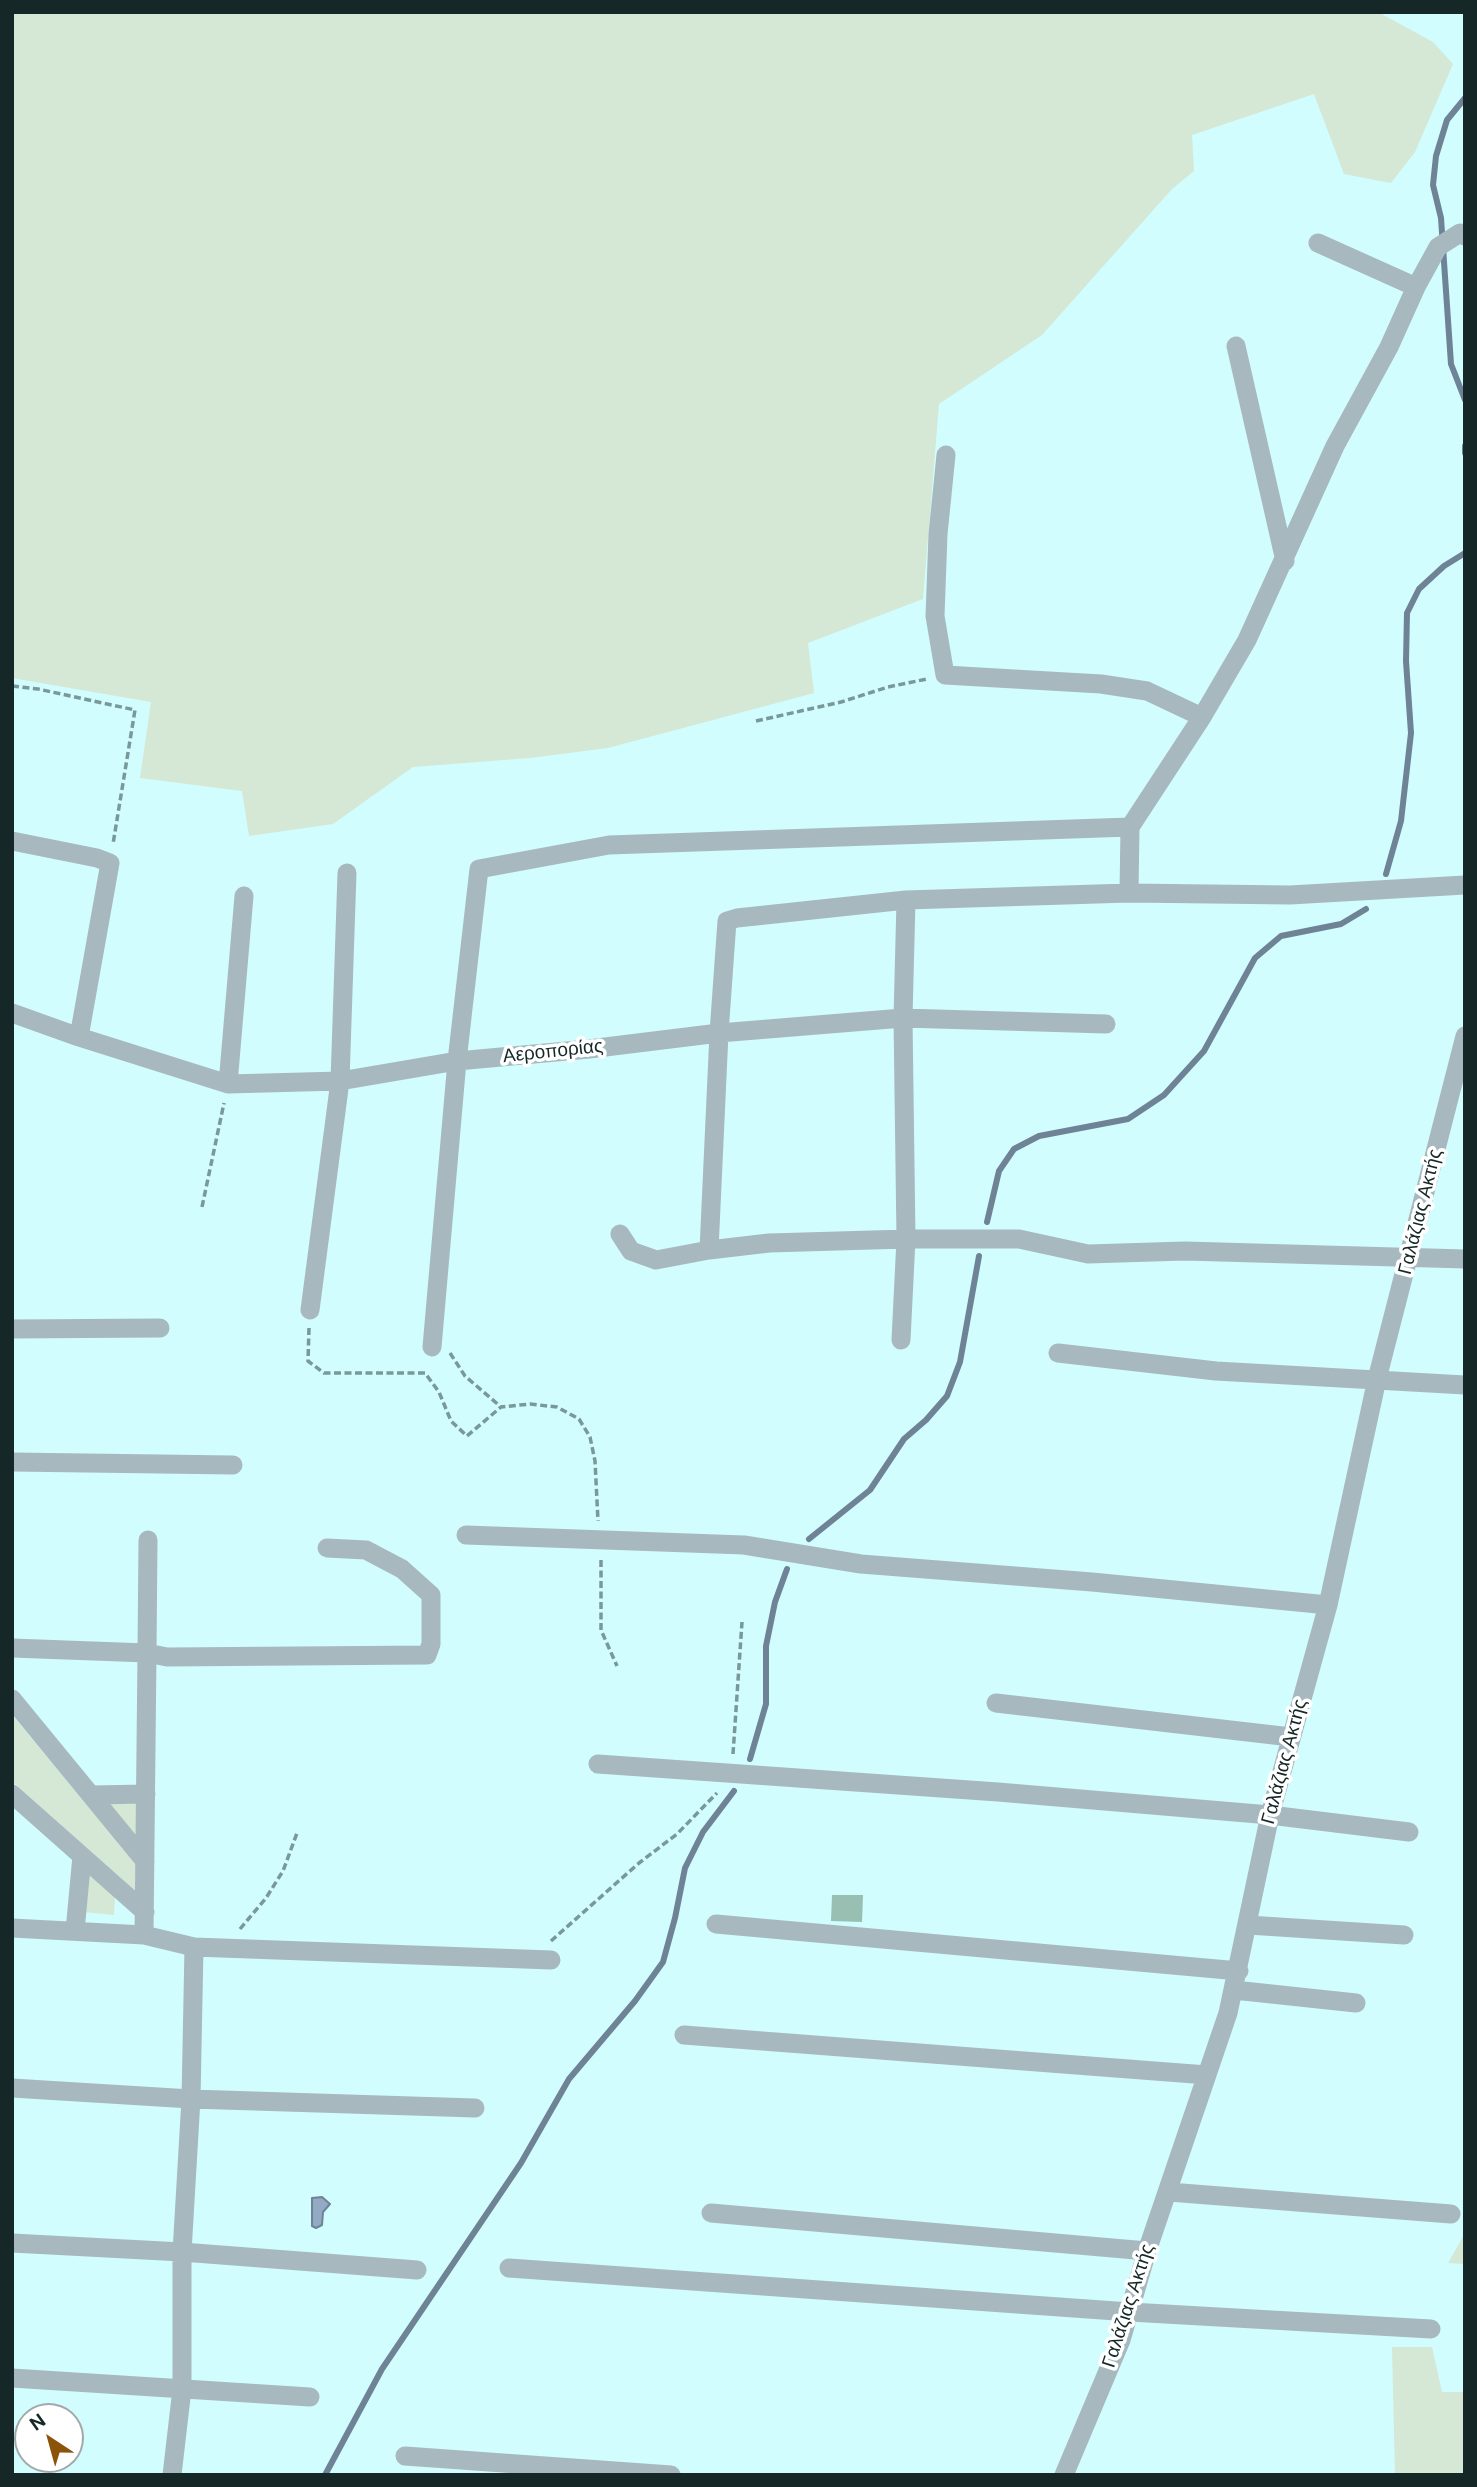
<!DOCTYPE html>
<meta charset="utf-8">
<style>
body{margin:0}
#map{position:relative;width:1477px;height:2487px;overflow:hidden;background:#d1fdfe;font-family:"DM Sans",sans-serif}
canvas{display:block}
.frame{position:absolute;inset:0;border:14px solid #162727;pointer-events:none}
.north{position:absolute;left:14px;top:2403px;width:70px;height:70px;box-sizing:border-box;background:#fff;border:2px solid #a2a9a9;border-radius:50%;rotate:324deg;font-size:19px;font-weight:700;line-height:28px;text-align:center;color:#162727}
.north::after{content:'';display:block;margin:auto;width:24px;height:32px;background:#8c540a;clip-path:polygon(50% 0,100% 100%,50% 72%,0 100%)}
</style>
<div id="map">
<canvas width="1477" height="2487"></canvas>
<div class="frame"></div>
<div class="north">N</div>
</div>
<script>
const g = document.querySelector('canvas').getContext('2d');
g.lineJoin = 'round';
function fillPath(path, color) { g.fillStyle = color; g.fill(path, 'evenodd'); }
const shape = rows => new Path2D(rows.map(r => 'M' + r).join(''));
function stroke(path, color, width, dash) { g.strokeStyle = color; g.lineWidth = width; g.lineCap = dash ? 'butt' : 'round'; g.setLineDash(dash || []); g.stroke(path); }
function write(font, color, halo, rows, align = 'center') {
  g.font = font + ' "DM Sans",sans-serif'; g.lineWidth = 7; g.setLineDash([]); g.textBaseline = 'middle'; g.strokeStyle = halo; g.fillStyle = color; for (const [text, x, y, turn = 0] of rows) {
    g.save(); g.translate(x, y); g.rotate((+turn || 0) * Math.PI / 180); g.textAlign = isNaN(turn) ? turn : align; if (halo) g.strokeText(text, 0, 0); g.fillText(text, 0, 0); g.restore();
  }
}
const green = shape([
 [12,12,1378,12,1433,42,1453,64,1415,152,1391,183,1344,174,1314,94,1192,135,1194,171,1172,189,1042,335,939,404,923,599,808,643,814,693,608,748,530,758,413,767,333,824,249,836,242,791,140,778,151,702,12,678],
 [12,1715,136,1863,135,1891,12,1781],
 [107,1802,139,1803,136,1836],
 [89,1871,115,1896,114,1915,84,1912],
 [1465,2233,1465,2264,1448,2263],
 [1392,2347,1432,2347,1442,2392,1465,2392,1465,2475,1395,2475]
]);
const water = shape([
 [322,2197,330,2204,323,2212,322,2225,316,2228,312,2226,312,2198,322,2197]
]);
const stream = shape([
 [1465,98,1447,120,1436,156,1433,185,1441,218,1451,364,1465,400],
 [1465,446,1465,453],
 [1386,874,1401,821,1411,733,1406,661,1407,613,1419,589,1444,566,1465,553],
 [987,1222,999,1171,1014,1149,1039,1136,1128,1119,1164,1095,1204,1051,1255,958,1281,936,1341,924,1366,909],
 [809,1539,870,1490,904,1439,926,1420,947,1396,960,1362,979,1256],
 [750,1759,766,1704,766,1646,775,1602,787,1569],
 [325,2475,382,2369,521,2163,569,2079,635,2001,663,1962,675,1918,685,1868,703,1832,734,1791]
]);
const building = shape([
 [832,1895,863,1895,862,1922,831,1921]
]);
const path = shape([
 [12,686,38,689,135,710,113,844],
 [756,721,841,702,888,687,927,679],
 [202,1207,224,1103],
 [309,1328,308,1361,324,1373,425,1373,439,1392,451,1421,467,1436,501,1407,530,1404,557,1407,579,1419,590,1437,595,1461,598,1521],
 [450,1353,465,1376,501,1407],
 [601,1560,601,1630,617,1666],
 [733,1754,742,1622],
 [240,1929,266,1898,283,1871,297,1833],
 [551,1941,639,1863,677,1834,717,1793]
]);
const minor = shape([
 [1318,243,1416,287],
 [1236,346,1285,561],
 [946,455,938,534,935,616,945,675,1101,684,1147,691,1202,717],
 [1130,827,1202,717,1247,640,1335,446,1389,347,1416,287,1438,247,1460,233,1465,236],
 [12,841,97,858,110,863,79,1037],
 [906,900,737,918,727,921,719,1033,709,1250,769,1243,906,1239,1019,1239,1088,1254,1185,1251,1465,1259],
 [12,1013,79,1037,228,1084,340,1081,457,1061,589,1049,719,1033,903,1018,1106,1024],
 [228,1084,244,896],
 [620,1234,631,1251,656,1260,709,1250],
 [310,1310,340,1081,347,873],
 [12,1329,160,1328],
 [901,1340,906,1239,903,1018,906,900,1129,893,1290,895,1465,885],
 [432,1347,457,1061,479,869,609,845,1130,827,1129,893],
 [1058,1353,1216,1371,1465,1385],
 [12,1462,233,1465],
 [466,1535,744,1545,861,1564,1092,1582,1328,1605],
 [148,1540,147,1653,167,1657,427,1655,431,1644,431,1595,402,1569,366,1550,327,1548],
 [12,1648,147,1653,144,1935],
 [12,1699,145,1861],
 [996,1703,1291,1737],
 [598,1764,998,1792,1270,1815,1409,1832],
 [12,1794,145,1912],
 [92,1795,146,1794],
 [716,1924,1239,1971],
 [1248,1925,1404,1935],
 [12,1928,144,1935,194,1947,191,2099,182,2252,182,2389,172,2475],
 [75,1931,82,1856],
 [194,1947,551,1960],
 [1234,1990,1356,2003],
 [684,2035,1207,2075],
 [12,2088,191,2099,475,2108],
 [1169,2192,1451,2214],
 [711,2213,1147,2251],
 [12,2243,182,2252,417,2270],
 [509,2268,1130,2312,1431,2329],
 [12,2378,310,2397],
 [405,2456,671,2475],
 [1064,2475,1121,2340,1147,2251,1228,2013,1270,1815,1328,1605,1377,1379,1465,1036]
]);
const streetNames = [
 ["Αεροπορίας",553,1052,-6],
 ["Γαλάζιας Ακτής",1421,1212,-76],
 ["Γαλάζιας Ακτής",1285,1762,-75],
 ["Γαλάζιας Ακτής",1129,2306,-72]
];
fillPath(green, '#d5e7d5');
fillPath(water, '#94aac4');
stroke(water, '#6e8395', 2);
stroke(stream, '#6e8395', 6);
fillPath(building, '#99bfb2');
stroke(path, '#799899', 3.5, [7, 3.5]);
stroke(minor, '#a8b8bf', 19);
write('19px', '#162727', '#fff', streetNames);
</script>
